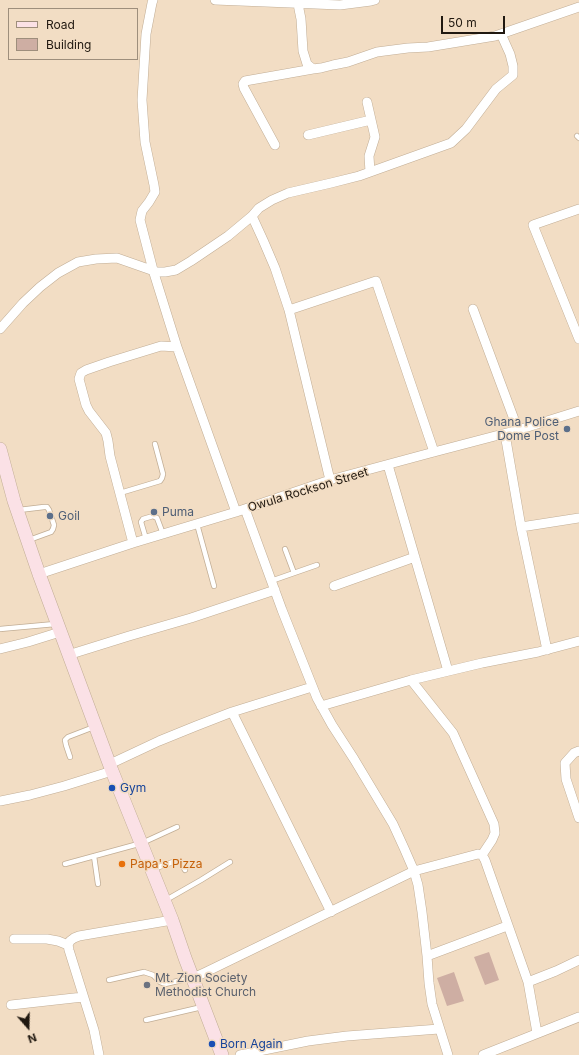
<!DOCTYPE html>
<style>
body{margin:0}
#map{position:relative;width:579px;height:1055px;overflow:hidden;background:#f2ddc4;font-family:Inter,sans-serif}
canvas{display:block}
.legend{position:absolute;left:8px;top:8px;width:130px;height:52px;box-sizing:border-box;background:#f2ddc4;border:1px solid #9e8e7c;margin:0;padding:5px 7px;list-style:none;font-size:12px;color:#201810}
.legend li{display:flex;align-items:center;gap:8px;height:20px}
.legend b{width:20px;border:1px solid #9e8e7c}
.north{position:absolute;left:8px;top:1007px;width:40px;height:40px;-webkit-text-stroke:3px #f2ddc4;paint-order:stroke;rotate:160deg;font-size:11px;font-weight:700;line-height:16px;text-align:center;color:#201810}
.north::after{content:'';display:block;margin:auto;width:14px;height:18px;background:#201810;clip-path:polygon(50% 0,100% 100%,50% 72%,0 100%)}
.scale{position:absolute;left:441px;top:16px;width:64px;height:18px;box-sizing:border-box;border:2px solid #201810;border-top:0;padding-left:5px;font-size:12px;line-height:14px;white-space:nowrap;color:#201810;-webkit-text-stroke:3px #f2ddc4;paint-order:stroke}
</style>
<div id="map">
<canvas width="579" height="1055"></canvas>
<ul class="legend">
<li><b style="height:5px;background:#fbe1e6"></b>Road</li>
<li><b style="height:11px;background:#ceaea3"></b>Building</li>
</ul>
<div class="north">N</div>
<div class="scale">50 m</div>
</div>
<script>
const g = document.querySelector('canvas').getContext('2d');
g.lineJoin = 'round';
function fillPath(path, color) { g.fillStyle = color; g.fill(path, 'evenodd'); }
const shape = rows => new Path2D(rows.map(r => 'M' + r).join(''));
function stroke(path, color, width, dash) { g.strokeStyle = color; g.lineWidth = width; g.lineCap = dash ? 'butt' : 'round'; g.setLineDash(dash || []); g.stroke(path); }
function write(font, color, halo, rows, align = 'center') {
  g.font = font + ' Inter,sans-serif'; g.lineWidth = 3; g.setLineDash([]); g.textBaseline = 'middle'; g.strokeStyle = halo; g.fillStyle = color; for (const [text, x, y, turn = 0] of rows) {
    g.save(); g.translate(x, y); g.rotate((+turn || 0) * Math.PI / 180); g.textAlign = isNaN(turn) ? turn : align; if (halo) g.strokeText(text, 0, 0); g.fillText(text, 0, 0); g.restore();
  }
}
const building = shape([
 [489,952,499,980,485,985,474,957],
 [454,972,464,1001,447,1006,437,978]
]);
const service = shape([
 [577,136,579,138],
 [120,493,160,481,162,478,163,474,155,444],
 [19,510,44,507,47,507,49,510,54,525,53,529,51,532,29,540],
 [197,524,214,586],
 [146,539,141,522,143,519,153,516,157,518,163,534],
 [285,549,294,573],
 [271,581,317,565],
 [0,629,55,624],
 [70,757,66,745,65,740,68,737,94,727],
 [94,856,98,884],
 [65,864,142,843,177,827],
 [153,869,176,861,179,861,181,863,185,870],
 [166,900,201,880,230,862],
 [109,980,144,972,153,975,160,982,165,984,191,978],
 [146,1020,202,1007]
]);
const minor = shape([
 [153,0,152,3,146,34,142,100,145,142,154,185,155,192,149,202,142,211,140,220,153,270,177,347,236,512],
 [215,0,340,5,371,1,375,0],
 [298,4,301,19,303,51,307,64,313,69,321,68,333,65,348,62,377,52,408,48,428,47,495,36,579,7],
 [367,102,375,137,369,156,370,172],
 [308,135,371,120],
 [275,145,244,88,243,84,245,81,313,69],
 [579,209,533,225,579,339],
 [252,216,263,240,275,268,289,310,330,480],
 [473,309,518,430],
 [289,310,376,281,434,452],
 [0,329,23,303,40,287,58,273,78,262,96,259,117,258,157,272,165,272,176,270,191,261,228,236,252,216,259,208,272,200,288,193,331,183,359,176,451,143,466,129,496,89,513,75,513,66,510,54,501,34],
 [505,434,521,527,547,650],
 [388,465,448,671],
 [245,509,282,610,317,698,332,725,354,759,393,824,404,848,414,871,418,885,422,912,427,956,429,983,432,1004,448,1055],
 [521,527,579,518],
 [133,543,110,456,108,441,106,433,89,411,86,405,79,379,81,373,86,370,109,362,161,346,177,347],
 [39,574,133,543,236,512,330,480,434,452,518,430,579,411],
 [334,586,415,557],
 [0,649,28,642,60,632],
 [68,655,129,636,191,618,275,590],
 [411,680,453,733,494,824,495,833,492,840,482,855],
 [321,706,411,680,482,663,538,652,579,641],
 [232,712,331,912],
 [579,751,574,753,565,763,566,779,579,818],
 [110,764,159,741,196,726,232,712,312,687],
 [0,801,30,795,64,786,112,771],
 [14,939,47,939,58,941,68,945],
 [427,956,507,926],
 [193,978,206,972,414,871,478,854,482,855,485,860,528,982,537,1033],
 [528,982,556,971,579,960],
 [11,1005,83,997],
 [99,1055,94,1030,69,950,68,945,70,941,74,938,79,936,172,920],
 [240,1055,308,1041,347,1036,439,1029],
 [483,1055,579,1017]
]);
const secondary = shape([
 [0,449,14,501,39,574,112,771,172,920,185,958,222,1055]
]);
const markers = [
 [567,429,4,"#5c6f8a"],
 [154,512,4,"#5c6f8a"],
 [50,516,4,"#5c6f8a"],
 [112,788,4,"#1a4fb4"],
 [122,864,4,"#e8710a"],
 [147,985,4,"#6b7280"],
 [212,1044,4,"#1a4fb4"]
];
const serviceNames = [
 ["Ghana Police",559,422,"right"],
 ["Dome Post",559,436,"right"],
 ["Puma",162,512],
 ["Goil",58,516]
];
const streetNames = [
 ["Owula Rockson Street",308,490,-17]
];
const transitNames = [
 ["Gym",120,788],
 ["Born Again",220,1044]
];
const foodNames = [
 ["Papa's Pizza",130,864]
];
const worshipNames = [
 ["Mt. Zion Society",155,978],
 ["Methodist Church",155,992]
];
fillPath(building, '#ceaea3');
stroke(service, '#c1ad95', 6);
stroke(minor, '#c1ad95', 10);
stroke(secondary, '#c1ad95', 14);
stroke(service, '#fff', 4.5);
stroke(minor, '#fff', 9);
stroke(secondary, '#fbe1e6', 13);
for (const [x, y, r, color] of markers) { const dot = new Path2D(); dot.arc(x, y, r, 0, 2 * Math.PI); g.fillStyle = color; g.fill(dot); stroke(dot, '#f2ddc4', 1.5); }
write('12px', '#4e5e75', '#f2ddc4', serviceNames, 'left');
write('12px', '#201810', '#f2ddc4', streetNames);
write('12px', '#164399', '#f2ddc4', transitNames, 'left');
write('12px', '#c56008', '#f2ddc4', foodNames, 'left');
write('12px', '#5b616d', '#f2ddc4', worshipNames, 'left');
</script>
